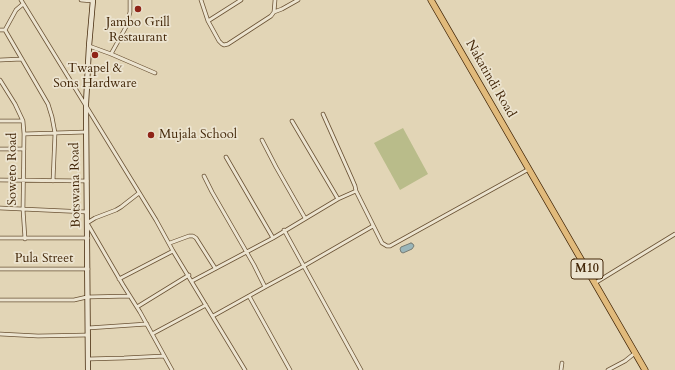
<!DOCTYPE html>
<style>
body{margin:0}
canvas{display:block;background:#e2d5b6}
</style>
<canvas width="675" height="370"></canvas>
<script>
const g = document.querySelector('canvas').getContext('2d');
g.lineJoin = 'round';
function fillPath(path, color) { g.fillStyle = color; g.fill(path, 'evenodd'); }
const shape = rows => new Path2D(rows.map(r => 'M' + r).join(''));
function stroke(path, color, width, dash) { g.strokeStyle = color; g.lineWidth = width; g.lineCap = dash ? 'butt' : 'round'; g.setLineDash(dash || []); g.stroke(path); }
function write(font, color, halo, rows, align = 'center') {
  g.font = font + ' Cardo,serif'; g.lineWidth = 3.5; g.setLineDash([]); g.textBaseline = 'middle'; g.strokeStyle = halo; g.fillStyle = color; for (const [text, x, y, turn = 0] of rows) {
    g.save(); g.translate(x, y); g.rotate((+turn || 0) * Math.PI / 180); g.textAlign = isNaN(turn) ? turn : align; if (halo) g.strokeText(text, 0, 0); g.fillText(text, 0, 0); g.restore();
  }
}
const green = shape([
 [403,128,428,174,400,190,374,143]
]);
const water = shape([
 [411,243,413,244,414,246,412,249,403,253,401,252,400,249,401,247,411,243]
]);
const street = shape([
 [21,0,156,220,173,251,245,370],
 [81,0,93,1],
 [201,0,208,21,219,41,222,44,224,45,228,44,271,16,274,12,275,0],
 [274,12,282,9,298,0],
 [208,21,241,0],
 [0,30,5,30,48,104,52,117,55,133,53,181],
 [5,30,16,10,23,4],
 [89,46,111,54,155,73],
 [111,54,126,27,130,12,130,0],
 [0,60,22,59],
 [0,80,15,104,23,121,24,134,23,209,25,239],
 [323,114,352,179,355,186,356,191,382,243,387,246,390,246,529,169],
 [0,121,23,121],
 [292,121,338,199],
 [24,134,86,132],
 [262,140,276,167,305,218],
 [0,149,24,149],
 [226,157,273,238],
 [204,176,212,192,254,265,265,287],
 [0,180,87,181],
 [139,193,121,207,116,210,95,218,87,223,123,285,140,312,172,370],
 [0,208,87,212],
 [284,230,361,370],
 [0,238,88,238],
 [170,243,189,236,193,236,196,238,215,268],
 [0,269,88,269],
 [119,279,173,251],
 [192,281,273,238,338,199,356,191],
 [595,283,675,234],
 [249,296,290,370],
 [0,300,74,300,87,297,130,296],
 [137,307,189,275],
 [213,316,265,287,302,267,373,226],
 [88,328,147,324],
 [0,334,38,336,88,335],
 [152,334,206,305],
 [88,359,124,358,164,356],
 [561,370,562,363],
 [608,370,625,361,635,353]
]);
const secondary = shape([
 [88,370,86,104,89,46,93,0]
]);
const highway = shape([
 [431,0,645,370]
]);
const markers = [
 [138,9,4,"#8f2418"],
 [95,55,4,"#8f2418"],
 [151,135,4,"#8f2418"]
];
const shields = [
 [587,269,32]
];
const shieldNames = [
 ["M10",587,269]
];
const poiNames = [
 ["Jambo Grill",138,23],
 ["Restaurant",138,38],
 ["Twapel &",95,69],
 ["Sons Hardware",95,84],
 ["Mujala School",159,135,"left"]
];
const streetNames = [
 ["Nakatindi Road",490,79,60],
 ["Soweto Road",13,169,-90],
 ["Botswana Road",76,185,-91],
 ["Pula Street",44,259]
];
fillPath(green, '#b9bc8a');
fillPath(water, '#9ab6ba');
stroke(water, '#777c73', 1);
stroke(street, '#6a5234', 4.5);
stroke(secondary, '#422608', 6);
stroke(highway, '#422608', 7);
stroke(street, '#ece4d0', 3);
stroke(secondary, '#ece4d0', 4.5);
stroke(highway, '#e1ba7b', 5.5);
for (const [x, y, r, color] of markers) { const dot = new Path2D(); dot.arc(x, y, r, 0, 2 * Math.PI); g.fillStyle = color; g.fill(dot); stroke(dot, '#ece4d0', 1.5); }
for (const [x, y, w] of shields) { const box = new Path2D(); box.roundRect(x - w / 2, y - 10, w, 20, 3); g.fillStyle = '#ece4d0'; g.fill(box); stroke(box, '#422608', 1); }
write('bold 12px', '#422608', null, shieldNames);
write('13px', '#422608', '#ece4d0', poiNames);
write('13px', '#422608', '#ece4d0', streetNames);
</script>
